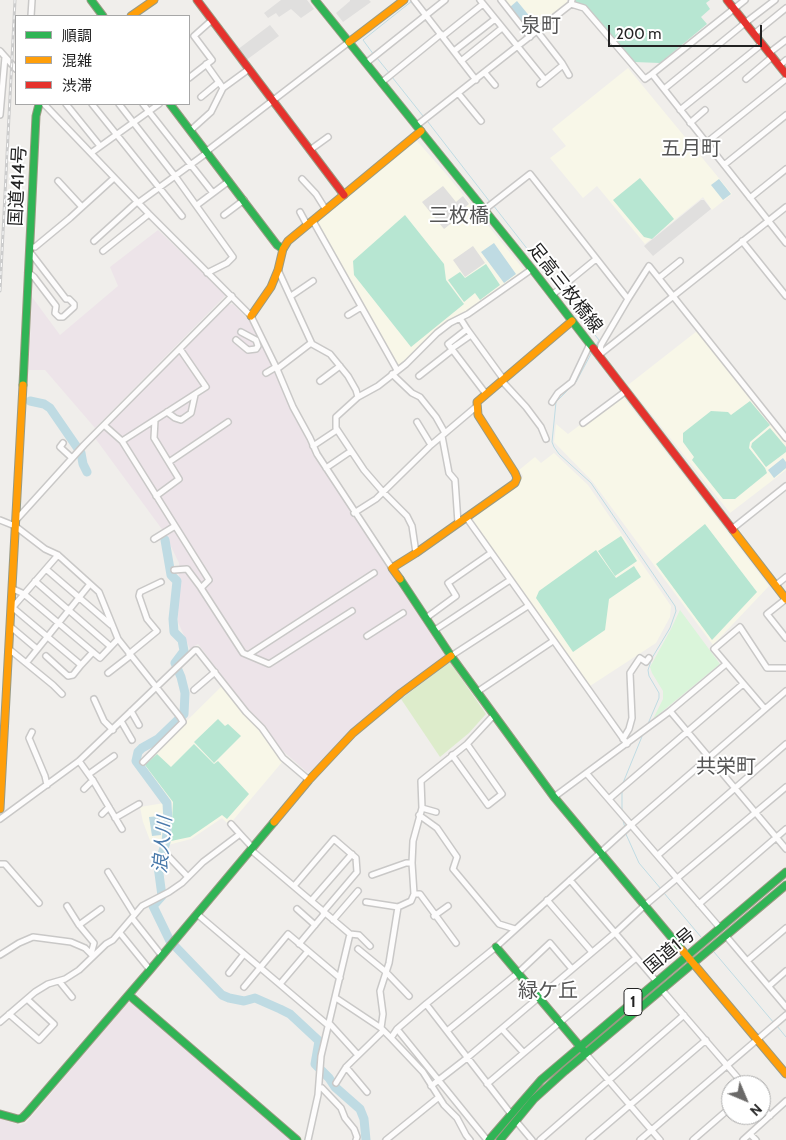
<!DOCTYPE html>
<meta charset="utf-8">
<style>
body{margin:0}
#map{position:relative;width:786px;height:1140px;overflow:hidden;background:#f0eeeb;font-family:Cabin,"Noto Sans JP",sans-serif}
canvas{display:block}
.legend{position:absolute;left:15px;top:15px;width:175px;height:90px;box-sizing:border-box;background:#fff;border:1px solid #a7a7a7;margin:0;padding:6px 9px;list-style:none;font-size:15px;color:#222}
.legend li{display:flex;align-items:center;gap:10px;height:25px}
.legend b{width:25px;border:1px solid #a7a7a7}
.north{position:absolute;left:721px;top:1075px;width:50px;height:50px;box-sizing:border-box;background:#fff;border:1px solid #a7a7a7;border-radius:50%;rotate:135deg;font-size:14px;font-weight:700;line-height:20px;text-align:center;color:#222}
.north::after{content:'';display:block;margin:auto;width:18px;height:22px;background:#6a6968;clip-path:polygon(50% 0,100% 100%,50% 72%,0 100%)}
.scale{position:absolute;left:608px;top:25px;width:154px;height:22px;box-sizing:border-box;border:2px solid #222;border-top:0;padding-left:6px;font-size:15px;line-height:18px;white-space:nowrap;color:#222;-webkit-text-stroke:4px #fff;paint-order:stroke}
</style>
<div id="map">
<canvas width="786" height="1140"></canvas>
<ul class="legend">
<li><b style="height:6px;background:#30b455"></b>順調</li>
<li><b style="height:6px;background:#ff9f0a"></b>混雑</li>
<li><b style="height:6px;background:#e5322d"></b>渋滞</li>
</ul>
<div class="north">N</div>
<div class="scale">200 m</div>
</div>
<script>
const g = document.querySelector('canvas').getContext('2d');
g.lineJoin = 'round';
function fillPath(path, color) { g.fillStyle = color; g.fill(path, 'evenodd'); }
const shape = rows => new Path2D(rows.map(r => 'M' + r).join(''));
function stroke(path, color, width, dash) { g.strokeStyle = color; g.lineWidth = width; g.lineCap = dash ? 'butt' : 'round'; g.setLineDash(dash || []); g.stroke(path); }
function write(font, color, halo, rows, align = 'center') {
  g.font = font + ' Cabin,"Noto Sans JP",sans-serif'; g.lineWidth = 4; g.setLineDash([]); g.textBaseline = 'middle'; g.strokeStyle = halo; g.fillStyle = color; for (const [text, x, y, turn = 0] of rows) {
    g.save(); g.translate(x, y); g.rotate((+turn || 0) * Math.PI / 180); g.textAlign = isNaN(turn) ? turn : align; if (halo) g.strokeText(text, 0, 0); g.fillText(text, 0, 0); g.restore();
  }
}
const industrial = shape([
 [158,230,226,295,95,428,45,370,29,370,32,297,60,335,118,286,110,267],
 [233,304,254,326,295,419,308,439,314,455,444,654,446,659,353,727,311,771,307,772,284,752,271,737,265,726,248,710,198,644,190,649,178,622,179,563,164,532,95,438,227,305],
 [132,1002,294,1140,0,1140,0,1119,20,1125,26,1123,126,1004]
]);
const education = shape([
 [504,0,567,0,567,3,529,32],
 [628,68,732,194,712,210,703,197,645,244,597,186,583,198,550,158,566,146,552,129],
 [414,140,417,141,447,175,525,271,468,312,449,321,436,331,397,367,317,225,317,221],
 [697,331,786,444,786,470,730,513,628,385],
 [621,394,769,586,713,645,592,481,554,442,556,424,568,434],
 [554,453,588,485,671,606,670,617,656,643,590,686,473,521,475,514,520,482,523,476,519,470,535,457,541,463],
 [223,685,244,714,261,730,271,748,283,761,229,825,222,818,191,839,168,845,162,840,151,843,143,822,140,807,170,802,142,765]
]);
const grass = shape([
 [450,662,486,714,469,733,440,757,401,699]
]);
const park = shape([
 [680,610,720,664,653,719,663,699,663,691,652,673,650,667,671,629]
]);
const pitch = shape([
 [574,0,710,0,706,3,710,9,701,17,707,24,660,63,634,62,586,6,575,3],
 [640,178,674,219,652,239,644,237,613,200],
 [405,215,444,264,446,280,464,304,411,347,354,275,353,261],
 [486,264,500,285,480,300,475,293,464,302,448,280,460,272,465,278],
 [750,401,770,425,750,442,749,448,765,468,767,473,735,499,723,499,692,460,694,457,683,442,683,433,711,411,728,412,731,415],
 [770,428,786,447,786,452,766,467,751,447,752,443],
 [705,524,757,592,712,640,656,564],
 [621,536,637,561,615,576,598,551],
 [596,550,616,578,634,566,641,577,609,599,605,630,573,652,536,598,539,591],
 [218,719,225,726,228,724,241,736,214,763,194,742],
 [194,744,214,764,218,761,249,794,227,819,222,815,190,837,171,841,173,802,145,765,157,754,171,767]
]);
const parking = shape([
 [281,0,307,0,314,9,301,18,291,9,279,17,276,13,268,18,264,13],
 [350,0,369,0,371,2,343,22,336,13,350,1],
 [270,25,279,36,245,61,237,50],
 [443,186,456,202,463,196,469,204,457,214,459,217,444,229,422,202],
 [701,200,704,200,711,209,653,256,644,246],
 [473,246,485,263,465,277,453,260]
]);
const water = shape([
 [517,1,536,24,529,30,510,7],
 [719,179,731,194,723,200,711,185],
 [494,243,516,274,504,283,481,252],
 [783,458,786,462,786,468,774,478,768,470],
 [160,816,161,835,152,836,149,817]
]);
const stream = shape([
 [374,55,363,40,412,1],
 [377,58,390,74],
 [392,77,423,116],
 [428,122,490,202],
 [493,205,557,287],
 [559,290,599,340,595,347],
 [592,352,576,382,556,402,552,442,554,447,559,454,591,483,675,606,676,611,670,628,652,658,648,670,649,676,659,693,659,698,647,726],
 [623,783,643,734],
 [622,811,622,790],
 [623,820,625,828],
 [625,832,639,863,661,889],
 [664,893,701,937],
 [714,952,774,1023],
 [777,1026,786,1037]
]);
const river = shape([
 [30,401,44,404,50,408,81,453,83,464,87,472],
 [165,540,171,575,177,581,173,619,174,632,182,640,184,651,175,663,181,677,185,693,184,714,158,739,142,748,138,752,136,761,167,803,168,822,166,842,158,866,162,896,153,906,170,941,222,995,229,998,244,1001,255,998,280,1009,290,1014,319,1041,315,1064,329,1078,335,1087,360,1109,364,1119,366,1140]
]);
const street = shape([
 [414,0,476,80],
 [480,0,545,80],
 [501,0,530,37],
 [745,0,652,74,786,243],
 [571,4,584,8,645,79,652,74],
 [31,16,32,0],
 [537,31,562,63,569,75],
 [754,34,786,8],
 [443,36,483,4],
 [0,51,16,69],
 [454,51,495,19],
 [769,53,786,40],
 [461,61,502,28],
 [366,63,445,0],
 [206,64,223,88],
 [779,66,786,60],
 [485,73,495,85],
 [189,78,212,60,194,36,212,20],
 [746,79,772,57],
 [382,82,441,34],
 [540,84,563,65],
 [664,89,745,23,775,0],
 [458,93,481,121],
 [201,97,219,82],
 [44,104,149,214,251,316,277,369,293,407,310,438,317,454,392,568],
 [66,104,100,146],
 [92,104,182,216],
 [119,104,175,176,233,257,227,263,207,273],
 [143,104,213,193],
 [680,110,762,44],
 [0,115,5,57],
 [690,123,705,110],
 [416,126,571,4,572,0],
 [191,130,211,112,223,88,249,69],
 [706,143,786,79],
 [310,150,328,137],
 [207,151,349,42],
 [91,153,159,104],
 [724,165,786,115],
 [302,179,316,194,326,210],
 [58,181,82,207],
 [750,198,786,169],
 [138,203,208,152],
 [197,205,229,181],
 [484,210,530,174,628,299,601,345,599,356],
 [300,212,307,225],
 [224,215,244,200],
 [313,221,397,370],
 [94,241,137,202],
 [742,241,786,296],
 [30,247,35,247,70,218,114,178],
 [103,251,149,214],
 [278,270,312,344,330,354,348,376,356,390,358,397,336,417,336,428,364,470,383,492,407,516,412,526,416,553],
 [28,272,34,277,56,306,55,313,59,317,63,317,74,307,74,304,69,299,66,299,30,252],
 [659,278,680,261],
 [552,295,596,259],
 [291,296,313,281],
 [628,299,649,266,786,438],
 [348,315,361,307],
 [460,318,467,329,448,344,486,394],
 [467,329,504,380],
 [236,340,248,350,256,349,258,346,256,340,241,332],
 [180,349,206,387,122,441,209,580,201,588,243,653,269,664,352,611],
 [451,349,471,335],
 [599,355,786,207],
 [277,369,311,343],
 [266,373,276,367],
 [392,374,412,393,420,397,436,417,445,433],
 [419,376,452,350],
 [320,381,340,366],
 [502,381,526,407,541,427,546,439],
 [358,397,378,386,406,364,437,333,450,323,468,314,532,269],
 [552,402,558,393,572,382,590,344],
 [167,412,175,418,181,420,191,413,195,395],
 [155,420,154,438,179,479,156,496],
 [417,422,431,445],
 [583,423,626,391],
 [104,425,122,441],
 [442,436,449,473,455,480,458,523],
 [63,443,60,447,72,458],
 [313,446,337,430],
 [169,462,228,422],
 [326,468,351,451],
 [354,513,376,499,431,445,477,406],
 [466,517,627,744],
 [17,519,84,445,232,296],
 [0,520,15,526,45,549,58,555,99,592,118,639,180,717,183,722,143,762],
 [732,529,786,486],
 [154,539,175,526],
 [46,569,111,625],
 [174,570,187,569,202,589],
 [35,581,110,646],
 [776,585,786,577],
 [13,589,24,594,100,658,118,639],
 [786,599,767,614,786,638],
 [12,607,81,665,73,675,68,676,46,656],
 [13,607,58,555],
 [426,618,456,596,448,583,491,553],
 [11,627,37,649],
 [435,630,510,580],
 [367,636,403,613],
 [9,649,53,685,62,694],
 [129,654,157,631,147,619,139,596,140,592,161,582],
 [248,655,374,573],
 [451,656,528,606],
 [27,662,90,584],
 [81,665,93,652],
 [108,673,130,656],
 [194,690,215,672],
 [477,692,553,641],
 [94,699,104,721,113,730],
 [765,709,714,649,740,627,767,668,786,668],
 [131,711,139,725],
 [670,711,786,849],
 [121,721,132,740],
 [32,732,29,738,45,776,47,785],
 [623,739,629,729,632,718,630,673,640,658,646,662,649,658],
 [452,755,488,805,502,794,467,744],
 [79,761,94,782,122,829],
 [89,774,114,756],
 [587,774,720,928],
 [84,789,93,780],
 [554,797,670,711,726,664],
 [610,798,743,684],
 [422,808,436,812],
 [102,814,109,807],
 [419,815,437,828,457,857,453,869,499,924,515,929],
 [115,818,139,804],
 [0,819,79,761,195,650,197,650,246,712,262,728,283,758,309,780],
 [231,824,240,834],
 [251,850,350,934,321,1056,318,1095,308,1140],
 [658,855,786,744],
 [168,856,188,877],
 [0,864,5,864,39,903],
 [108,872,134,914],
 [372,875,406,863,412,863],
 [570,880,657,982],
 [294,886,334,839,356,858,357,872,323,912],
 [414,894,420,894,456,943],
 [547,900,592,952],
 [311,901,352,854],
 [366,902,398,907],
 [699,904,786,829],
 [67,906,79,925,94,943,91,954],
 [297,909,315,925],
 [197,914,329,1026],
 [434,916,448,906],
 [132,918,162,956],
 [333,920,358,891],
 [79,925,101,909],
 [120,933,150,970],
 [350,934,359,935,370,946],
 [726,936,786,1007],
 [299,944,325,913],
 [358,949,386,972,409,996],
 [0,955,19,943,33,937,71,942,85,948,93,956],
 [747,961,786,928],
 [229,973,244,954],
 [59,981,72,997],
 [280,984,308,951],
 [769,986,786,971],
 [244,987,288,934,340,978],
 [662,990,744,1085],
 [336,998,381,1028,391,1038,423,1072,444,1105,457,1118,466,1135,470,1140],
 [426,1004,511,1114],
 [9,1014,39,1040,54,1024,27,999],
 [0,1022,35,992,48,984,65,979,79,970,106,944,113,940,142,906,169,892,182,883,203,862,240,834,253,848],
 [329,1023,358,1055],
 [381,1028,383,1014,380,991,389,963,398,907,411,901,414,894,412,863,413,841,422,808,421,781,467,744,493,716],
 [397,1029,487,1140],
 [502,1029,523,1052],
 [447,1031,518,973,550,943,572,969],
 [391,1038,397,1029,426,1004,496,947,632,824,786,691],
 [586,1054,660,1140],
 [346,1067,367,1092],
 [336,1083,346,1067,383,1031],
 [487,1084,636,958],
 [431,1086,467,1058,615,933,644,906,786,787],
 [322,1088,341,1108,345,1118,354,1129,357,1137,356,1140],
 [761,1105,770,1116],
 [516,1121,532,1140],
 [750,1134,756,1140],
 [386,1140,439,1097],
 [540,1140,684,1015],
 [589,1140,706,1040],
 [640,1140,786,1015],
 [693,1140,731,1107],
 [743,1140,786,1101]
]);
const fast = shape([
 [91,0,103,16],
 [315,0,532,269,593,348],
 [170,104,277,245,283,249],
 [23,385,36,116,39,104],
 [400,579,451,656,554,797,682,950],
 [496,947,583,1050],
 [129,995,297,1140],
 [0,1114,18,1119,22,1118,27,1113,150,970,274,822],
 [489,1140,541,1080,786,872],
 [500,1140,534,1099,565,1071,786,885]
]);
const slow = shape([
 [131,16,154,0],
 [349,42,404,0],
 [251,316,271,287,278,270,283,249,288,241,421,131],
 [733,530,786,599],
 [400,579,392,568,416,553,515,483,517,478,515,473,478,415,477,402,572,321],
 [0,809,23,385],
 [274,822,309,780,353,733,401,693,451,656],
 [682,950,786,1074]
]);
const jam = shape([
 [197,0,344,195],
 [727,0,786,74],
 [593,348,733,530]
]);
const rail = shape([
 [0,291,15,0]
]);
const shields = [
 [633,1002,18]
];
const shieldNames = [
 ["1",633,1002]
];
const streetNames = [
 ["国道414号",18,186,-87],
 ["足高三枚橋線",565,288,52],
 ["国道1号",670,951,-40]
];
const waterNames = [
 ["浪人川",163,845,-85]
];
const quarterNames = [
 ["泉町",541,26],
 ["五月町",691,149],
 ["三枚橋",459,216],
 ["共栄町",726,767],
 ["緑ケ丘",548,991]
];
fillPath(industrial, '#ede4e9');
fillPath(education, '#f8f7e8');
fillPath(grass, '#ddeccb');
fillPath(park, '#daf5da');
fillPath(pitch, '#b7e6d2');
fillPath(parking, '#e0dfde');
fillPath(water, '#bfdbe3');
stroke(stream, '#bfdbe3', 1);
stroke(river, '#bfdbe3', 9);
stroke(street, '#c9c8c7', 8);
stroke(fast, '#999a82', 9);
stroke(slow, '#999a82', 9);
stroke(jam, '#999a82', 9);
stroke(street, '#fdfcfc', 5);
stroke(fast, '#30b455', 7);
stroke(slow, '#ff9f0a', 7);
stroke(jam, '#e5322d', 7);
stroke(rail, '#ccc', 3);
stroke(rail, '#fff', 1, [4]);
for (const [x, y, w] of shields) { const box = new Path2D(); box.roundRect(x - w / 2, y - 13.5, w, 27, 4); g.fillStyle = '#fff'; g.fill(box); stroke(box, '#222', 1); }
write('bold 16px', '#222', null, shieldNames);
write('18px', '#222', '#fff', streetNames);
write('italic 19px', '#4a7aab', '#fff', waterNames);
write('20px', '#555', '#fff', quarterNames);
</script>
